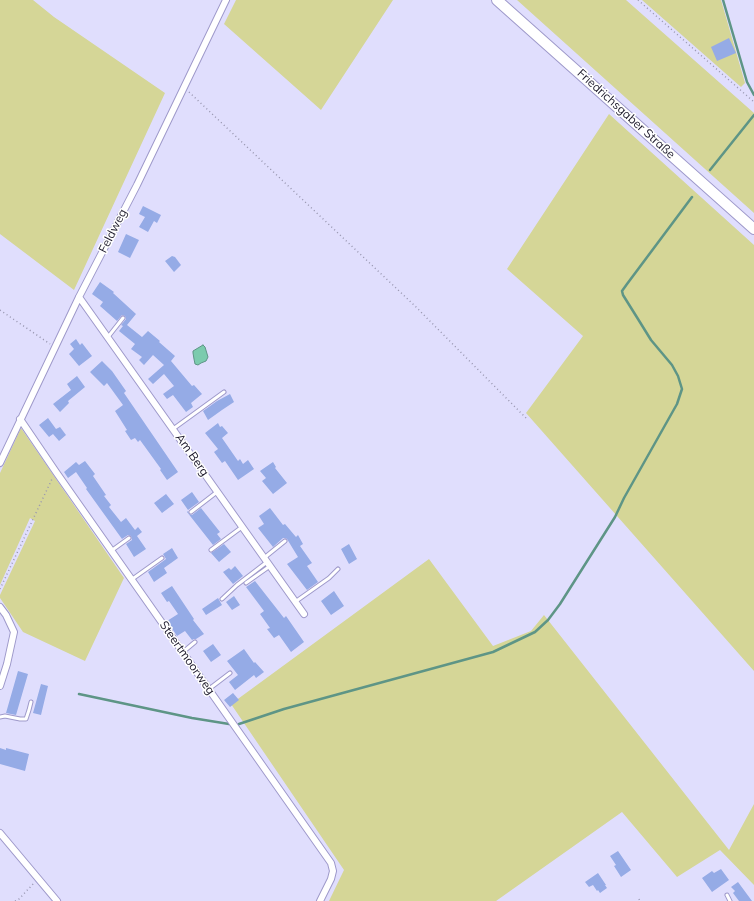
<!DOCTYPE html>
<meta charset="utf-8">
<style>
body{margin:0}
canvas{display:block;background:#e0defd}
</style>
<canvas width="754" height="901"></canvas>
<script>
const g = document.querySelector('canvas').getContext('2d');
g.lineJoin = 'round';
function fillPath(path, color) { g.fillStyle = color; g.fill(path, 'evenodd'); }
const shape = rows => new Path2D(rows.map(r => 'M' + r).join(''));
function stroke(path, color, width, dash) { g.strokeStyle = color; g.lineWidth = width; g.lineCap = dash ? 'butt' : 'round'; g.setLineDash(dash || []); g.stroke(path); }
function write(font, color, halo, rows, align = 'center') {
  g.font = font + ' Mulish,sans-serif'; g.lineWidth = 3; g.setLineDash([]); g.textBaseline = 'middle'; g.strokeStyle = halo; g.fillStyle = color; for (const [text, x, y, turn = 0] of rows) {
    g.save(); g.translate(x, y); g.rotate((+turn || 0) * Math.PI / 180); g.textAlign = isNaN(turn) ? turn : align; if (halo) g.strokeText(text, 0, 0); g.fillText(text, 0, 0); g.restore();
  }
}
const green = shape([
 [0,0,33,0,54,17,165,93,74,290,0,234],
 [236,0,393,0,321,110,224,24],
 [517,0,626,0,754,113,754,213],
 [642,0,721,0,745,83,741,87],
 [609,114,754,245,754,671,526,413,583,336,507,269],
 [21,428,124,578,85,661,23,632,0,598,0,595,35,521,30,518,0,585,0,473],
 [429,559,493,646,531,631,544,615,729,850,754,804,754,885,720,850,677,877,622,812,496,901,329,901,344,870,231,704]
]);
const water = shape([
 [203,345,205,347,208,357,206,361,201,363,198,365,195,364,194,359,193,353,193,351,203,345]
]);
const stream = shape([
 [723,0,747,82,754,95],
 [710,170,754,115],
 [79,694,192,718,229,724],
 [239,724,284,709,493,652,535,632,548,620,560,604,615,517,624,498,677,404,682,389,678,376,672,365,651,340,638,319,623,295,622,291,627,284,692,197]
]);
const building = shape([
 [729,38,736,53,717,61,711,47],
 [143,206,161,215,157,223,154,221,148,232,139,227,145,217,139,214],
 [126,234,139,240,130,258,118,252],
 [172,256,175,257,181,265,174,272,165,261],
 [100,282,114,292,113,293,136,314,127,325,142,337,148,331,160,341,159,342,175,356,171,361,192,386,194,385,202,394,191,403,193,407,186,412,173,395,167,399,163,394,174,386,164,374,153,384,148,379,164,365,153,355,144,365,139,360,142,357,131,349,135,344,119,331,123,326,121,325,126,319,125,316,122,315,117,321,100,306,103,302,92,294],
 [76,339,80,345,82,343,92,356,79,366,69,354,74,349,70,344],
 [102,361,112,371,126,391,124,393,178,472,167,480,160,470,161,469,140,440,138,442,135,438,131,440,125,431,127,430,115,411,123,405,107,383,104,386,90,372],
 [77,376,85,387,68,401,69,403,60,412,53,404,71,390,67,384],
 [230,394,234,402,222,410,208,420,203,411,217,401],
 [48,418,56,429,60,427,66,435,59,441,53,434,49,437,39,425],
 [218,423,220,427,222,426,228,433,222,438,238,461,240,459,243,464,248,460,254,469,238,480,225,461,222,463,214,452,218,449,205,433],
 [85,461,95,474,93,476,106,495,104,496,111,505,109,507,121,522,126,518,135,530,138,527,142,532,137,536,146,549,134,557,126,544,132,540,131,536,128,535,122,539,86,489,87,488,76,472,68,478,64,472,76,462,79,465],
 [273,462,276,467,275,468,287,483,273,494,262,481,266,478,260,471],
 [192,492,199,502,188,510,181,500],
 [166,494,174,504,162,513,154,503],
 [201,508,220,532,217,534,221,539,213,545,187,512,188,511,189,514,192,515],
 [270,508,283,525,285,524,296,537,298,535,303,544,300,546,312,563,307,566,318,582,307,590,287,564,298,557,287,539,285,538,283,538,273,547,258,528,264,524,259,516],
 [224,544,231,552,219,562,211,553],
 [349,544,357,559,349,564,341,549],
 [172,548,178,558,164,568,167,573,154,582,148,572,166,559,163,554],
 [235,566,243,576,233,584,223,572,229,568,231,570],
 [255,581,284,618,286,616,304,642,291,652,279,635,274,638,267,629,270,628,260,614,264,611,246,587],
 [172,586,194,619,193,620,204,634,196,639,194,639,192,640,185,631,177,636,167,621,178,614,169,601,167,602,161,593],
 [334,591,344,606,331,615,321,601],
 [234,596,240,605,232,610,226,602],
 [218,598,222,605,206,615,202,609],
 [213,644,221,655,211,662,203,651],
 [244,649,254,663,255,662,264,672,256,678,254,675,235,690,229,682,238,675,227,661],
 [18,671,28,674,16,715,6,713],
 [41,684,48,686,41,715,33,713],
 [233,693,239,700,230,707,224,700],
 [0,748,6,750,6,748,29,754,25,771,0,764],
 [618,851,631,870,621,877,614,866,616,865,610,856],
 [721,869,729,880,712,892,702,878,712,871,714,873],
 [598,873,606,885,605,885,607,888,600,893,598,890,597,891,593,885,589,887,585,882],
 [738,882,752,901,739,901,733,893,735,891,731,887]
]);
const path = shape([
 [638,0,754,102],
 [189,92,414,305,526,418],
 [0,310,50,344],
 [0,589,52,479],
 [639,899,640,901],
 [15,901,19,899,34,883]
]);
const lane = shape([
 [108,337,123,318],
 [173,429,224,392],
 [191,512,217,492],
 [211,550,242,527],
 [111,551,129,538],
 [264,558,285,541],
 [131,580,162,558],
 [246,583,270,566],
 [222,599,237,585,267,562],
 [295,602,329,578,338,569],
 [183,652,195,642],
 [209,689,230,673],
 [0,717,5,716,20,719,26,719,29,710,31,702],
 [727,895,730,901]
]);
const street = shape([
 [79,297,304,614],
 [20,419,56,472,331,863,333,871,331,879,320,901],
 [0,463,79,297,137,185,226,0],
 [0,607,6,615,14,632,7,664,0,686],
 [0,833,57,901]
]);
const primary = shape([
 [497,0,754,229]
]);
const streetNames = [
 ["Friedrichsgaber Straße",626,114,42],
 ["Feldweg",113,231,-63],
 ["Am Berg",192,455,55],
 ["Steertmoorweg",187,658,55]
];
fillPath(green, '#d5d697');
fillPath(water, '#7bcbae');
stroke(water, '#5e9586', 1);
stroke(stream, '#5e9586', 2.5);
fillPath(building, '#95abe6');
stroke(lane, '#9e99ca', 5);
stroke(street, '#9e99ca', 8);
stroke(primary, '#9e99ca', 12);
stroke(path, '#9997b1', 1.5, [1, 3]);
stroke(lane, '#fff', 3);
stroke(street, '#fff', 6);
stroke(primary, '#fff', 10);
write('12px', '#1a1729', '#fff', streetNames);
</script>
